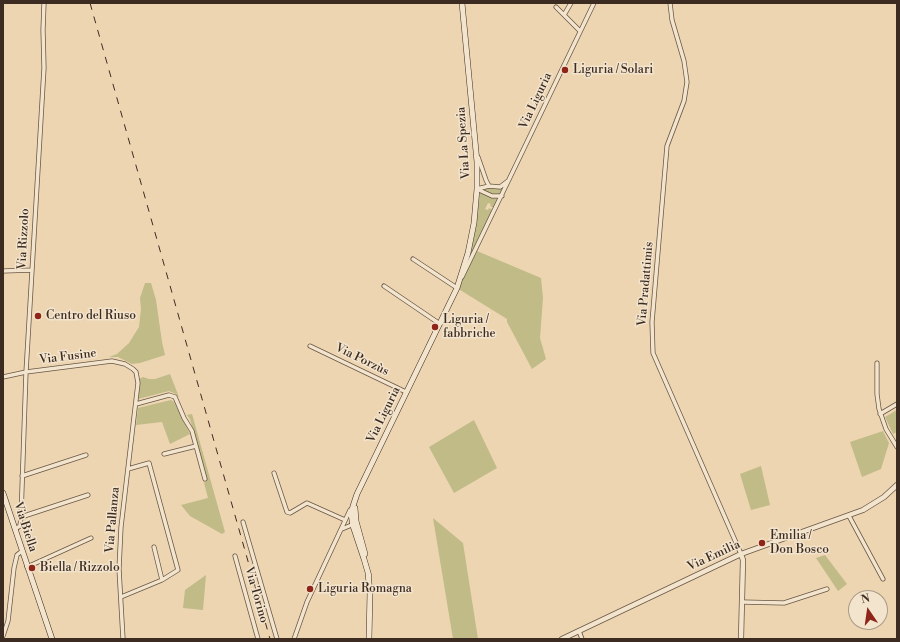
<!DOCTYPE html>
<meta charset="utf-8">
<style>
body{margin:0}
#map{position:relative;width:900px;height:642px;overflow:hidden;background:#edd5b2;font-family:"Libre Bodoni",serif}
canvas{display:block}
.frame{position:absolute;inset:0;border:4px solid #3c2b21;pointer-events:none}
.north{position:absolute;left:848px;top:590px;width:40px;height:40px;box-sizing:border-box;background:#f3e4cd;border:1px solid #aa9a88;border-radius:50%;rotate:347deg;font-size:11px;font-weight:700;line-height:16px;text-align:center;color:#3c2b21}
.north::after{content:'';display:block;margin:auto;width:14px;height:18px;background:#8f2418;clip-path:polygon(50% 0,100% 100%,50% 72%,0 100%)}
</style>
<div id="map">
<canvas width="900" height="642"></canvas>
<div class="frame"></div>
<div class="north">N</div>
</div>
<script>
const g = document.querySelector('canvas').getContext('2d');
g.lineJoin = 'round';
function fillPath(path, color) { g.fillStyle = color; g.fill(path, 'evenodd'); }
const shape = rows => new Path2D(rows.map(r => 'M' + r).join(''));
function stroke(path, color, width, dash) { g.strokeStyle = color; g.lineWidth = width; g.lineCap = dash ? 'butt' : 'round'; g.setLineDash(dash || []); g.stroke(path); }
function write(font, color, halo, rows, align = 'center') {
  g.font = font + ' "Libre Bodoni",serif'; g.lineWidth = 3; g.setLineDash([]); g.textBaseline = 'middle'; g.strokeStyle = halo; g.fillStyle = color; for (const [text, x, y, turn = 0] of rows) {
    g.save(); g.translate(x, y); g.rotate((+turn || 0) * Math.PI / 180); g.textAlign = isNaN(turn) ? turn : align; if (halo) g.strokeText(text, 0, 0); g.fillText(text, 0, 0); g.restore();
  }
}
const green = shape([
 [504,187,501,194,491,194,483,190,489,188,497,189],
 [480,192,490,197,499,199,494,208,490,206,491,204,488,203,485,209,488,210,489,208,493,210,470,258,476,226],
 [477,251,541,278,543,298,540,338,546,359,532,369,507,322,507,319,457,288],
 [145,283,151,283,156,300,162,342,165,355,140,363,132,364,118,357,109,357,117,354,129,343,139,327,141,309,140,298],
 [170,374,179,397,174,393,169,391,138,399,139,379,143,377,149,379,155,379],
 [171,400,174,402,190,434,170,444,162,422,136,425,138,408],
 [897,410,897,432,893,434,885,417],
 [192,414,225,532,222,534,190,516,181,505,208,498,204,483,207,480,190,419,187,415],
 [474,420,497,468,454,493,429,447],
 [883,431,889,443,881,469,862,477,850,442],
 [761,466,770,505,751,510,740,474],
 [433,518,463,543,478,639,453,639],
 [825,555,847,584,838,591,816,558],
 [206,575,203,610,183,608,185,590]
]);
const minor = shape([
 [670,3,672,20,684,61,687,82,684,101,667,146,652,322,653,353,741,554],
 [556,7,580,31],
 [564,15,571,3],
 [478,157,486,180,489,186],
 [477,189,489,186,500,187,508,181],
 [477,189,492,196,502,196],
 [413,259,457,288],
 [3,271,32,270],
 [462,277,594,3],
 [384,286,440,324],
 [310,346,406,392],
 [877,363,877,394,879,409,886,429,897,447],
 [3,377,26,372,112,361,125,364,133,369,136,372,138,383,121,527,119,569,123,639],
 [136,404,169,395,175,397,184,418,192,431,205,479],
 [880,414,897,404],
 [164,454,196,446],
 [128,469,149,463,178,570,162,580],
 [274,473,287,512,290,513,307,503,345,520],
 [22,476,86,455],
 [849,516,883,579],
 [21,517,88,495],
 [243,522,277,639],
 [15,529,20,526,21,517,26,372,44,68,43,30,44,3],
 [342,529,354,524],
 [235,556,258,639],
 [27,567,91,538],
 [121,597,162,580,154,547],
 [742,602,784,603,827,589],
 [579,631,582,639],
 [3,636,8,621,14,568,17,555,22,551],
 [294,639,307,602,350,510]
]);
const tertiary = shape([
 [562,639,741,554,863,510,884,497,897,485],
 [741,639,743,560,741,554]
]);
const secondary = shape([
 [3,493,52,639],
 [355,508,356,521,365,554],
 [368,574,370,592,369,639],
 [369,576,364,559,353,526,351,514,353,506,357,494,457,288,468,253,474,223,477,189,477,162,462,3]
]);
const rail = shape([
 [90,3,270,639]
]);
const markers = [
 [565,70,4,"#8f2418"],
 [38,316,4,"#8f2418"],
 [435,327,4,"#8f2418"],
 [762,543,4,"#8f2418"],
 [32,568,4,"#8f2418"],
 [310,589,4,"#8f2418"]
];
const poiNames = [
 ["Liguria / Solari",573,70],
 ["Centro del Riuso",46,316],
 ["Liguria /",443,320],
 ["fabbriche",443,334],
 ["Emilia /",770,536],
 ["Don Bosco",770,550],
 ["Biella / Rizzolo",40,568],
 ["Liguria Romagna",318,589]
];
const streetNames = [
 ["Via Liguria",536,101,-65],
 ["Via La Spezia",464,143,-94],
 ["Via Rizzolo",24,239,-87],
 ["Via Pradattimis",646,284,-85],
 ["Via Fusine",68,357,-7],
 ["Via Porzùs",362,360,26],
 ["Via Liguria",384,415,-64],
 ["Via Pallanza",113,520,-85],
 ["Via Biella",25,527,72],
 ["Via Emilia",714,556,-25],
 ["Via Torino",256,595,74]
];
fillPath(green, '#c0bb87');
stroke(minor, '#685645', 5);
stroke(tertiary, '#685645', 6);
stroke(secondary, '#3c2b21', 6);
stroke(minor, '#f3e4cd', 3.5);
stroke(tertiary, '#f3e4cd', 4.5);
stroke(secondary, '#f3e4cd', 5);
stroke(rail, '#3c2b21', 1, [7, 7]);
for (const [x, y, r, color] of markers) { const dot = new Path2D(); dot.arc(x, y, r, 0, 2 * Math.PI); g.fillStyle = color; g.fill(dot); stroke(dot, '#f3e4cd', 1.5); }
write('12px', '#3c2b21', '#f3e4cd', poiNames, 'left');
write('12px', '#3c2b21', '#f3e4cd', streetNames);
</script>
